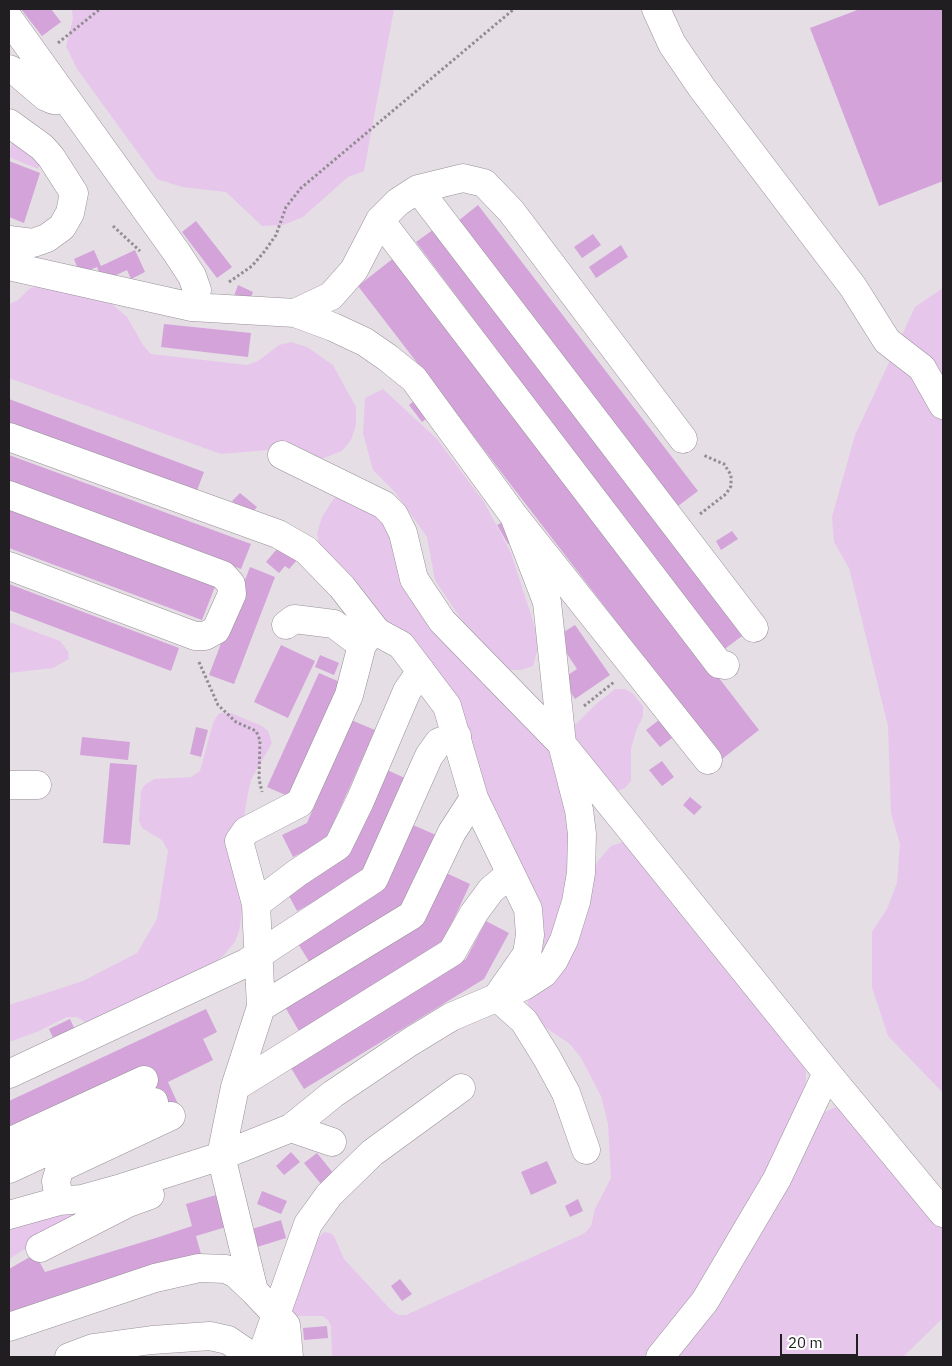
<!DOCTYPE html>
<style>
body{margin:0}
#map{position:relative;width:952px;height:1366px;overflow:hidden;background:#e5dee5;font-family:"IBM Plex Sans",sans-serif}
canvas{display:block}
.frame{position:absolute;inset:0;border:10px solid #201e20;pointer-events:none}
.scale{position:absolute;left:780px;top:1334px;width:78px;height:22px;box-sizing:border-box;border:2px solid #201e20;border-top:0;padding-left:6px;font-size:15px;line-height:18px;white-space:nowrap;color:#201e20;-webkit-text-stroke:4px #fff;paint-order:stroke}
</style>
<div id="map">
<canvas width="952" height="1366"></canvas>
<div class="frame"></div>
<div class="scale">20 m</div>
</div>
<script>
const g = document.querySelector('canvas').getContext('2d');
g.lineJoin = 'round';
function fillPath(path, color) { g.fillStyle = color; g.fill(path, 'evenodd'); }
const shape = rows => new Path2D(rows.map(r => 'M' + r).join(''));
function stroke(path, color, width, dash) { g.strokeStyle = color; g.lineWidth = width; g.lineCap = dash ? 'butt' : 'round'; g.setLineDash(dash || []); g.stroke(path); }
const green = shape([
 [72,9,394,9,364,171,348,177,303,217,283,225,262,226,226,192,182,187,157,179,77,69,66,46,73,19],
 [13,134,41,162,38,169,9,157],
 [41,286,112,304,127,317,143,345,151,354,247,365,258,361,279,345,291,342,307,347,333,365,356,407,356,425,351,440,342,451,321,459,281,449,221,454,9,378,9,304,17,301,30,288],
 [943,288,943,1093,888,1036,872,987,872,932,887,909,897,883,900,844,891,813,888,726,849,568,834,542,832,517,855,435,915,307],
 [383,389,437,439,484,502,511,553,532,618,539,644,533,666,521,670,506,670,461,619,435,580,427,537,395,492,373,470,363,433,365,398],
 [342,495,383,519,555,754,567,792,572,889,536,974,536,938,400,632,374,610,321,554,317,533,322,517,334,498],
 [9,622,60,641,68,651,69,659,53,668,9,673],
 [615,689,625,689,633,694,643,706,643,717,637,728,631,749,631,781,625,788,617,791,597,774,570,730,594,706],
 [219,713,231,713,262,726,268,731,272,743,251,780,248,793,244,817,243,907,239,931,235,942,223,956,206,969,88,1024,77,1017,67,1017,39,1031,9,1042,9,1005,83,981,137,953,157,919,168,851,162,840,142,828,139,821,141,791,145,785,154,779,191,777,200,771,213,723],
 [626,841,803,1061,806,1071,806,1082,796,1112,768,1175,695,1297,647,1356,332,1357,331,1326,328,1320,323,1316,296,1316,291,1311,315,1241,324,1232,330,1233,334,1236,344,1259,391,1310,398,1315,406,1315,585,1233,591,1226,595,1209,611,1178,608,1124,601,1096,581,1058,570,1044,540,1024,531,1014,527,1000,598,861,611,846],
 [835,1107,842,1108,943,1229,943,1318,903,1357,673,1357,823,1113],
 [60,1212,80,1215,9,1259,9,1225]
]);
const building = shape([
 [21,9,51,9,61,22,42,36],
 [860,9,943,9,943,181,879,206,810,28],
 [9,161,40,173,24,223,9,217],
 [478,205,698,491,678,506,458,221],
 [196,221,232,267,217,278,182,232],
 [437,227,742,636,722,651,416,242],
 [593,234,601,245,582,258,574,247],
 [621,245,628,257,596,278,589,267],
 [94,250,101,266,135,250,145,272,131,279,127,270,103,281,97,267,80,274,74,259],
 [395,257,759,730,722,759,358,286],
 [238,285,253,292,248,305,233,299],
 [164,324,251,333,248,357,161,347],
 [419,397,432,414,422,422,409,405],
 [9,399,204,472,196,493,9,423],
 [9,455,251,544,241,569,9,484],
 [240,493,257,507,249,516,232,501],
 [9,507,216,584,202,620,9,548],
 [509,519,519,539,508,544,497,525],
 [732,531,738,539,721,550,716,541],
 [281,544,298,559,289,569,285,566,279,573,266,562],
 [250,567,275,577,234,684,209,675],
 [9,584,179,648,171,671,9,610],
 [575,625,610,675,575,699,562,679,577,669,556,637],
 [281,645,315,661,288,718,254,702],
 [320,655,339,663,334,675,315,667],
 [319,673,342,683,290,797,267,787],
 [351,720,375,730,326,840,293,857,282,835,307,823],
 [659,720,672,738,660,747,646,730],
 [196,727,208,730,201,757,190,754],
 [82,737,130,742,128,760,80,755],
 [662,761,674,777,662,786,649,770],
 [110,763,137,765,130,845,103,843],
 [385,769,407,779,365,875,297,911,286,890,347,856],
 [690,797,702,807,694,815,683,805],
 [413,825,436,835,404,904,310,963,297,942,385,888],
 [446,873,470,884,443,943,299,1031,285,1007],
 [486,921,509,933,484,979,304,1089,289,1065,466,959],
 [206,1009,217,1032,203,1039,213,1060,168,1082,178,1104,9,1183,9,1101],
 [70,1019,76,1032,55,1042,49,1029],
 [291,1152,300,1162,284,1175,276,1166],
 [317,1153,334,1174,321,1184,304,1163],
 [547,1161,557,1183,531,1195,521,1172],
 [262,1191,287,1201,281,1214,257,1204],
 [216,1195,226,1227,196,1236,201,1254,9,1312,9,1269,35,1254,45,1272,159,1237,192,1226,186,1204],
 [578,1199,583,1211,570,1217,565,1206],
 [281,1220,286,1238,254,1248,249,1230],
 [400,1279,412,1294,402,1301,391,1286],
 [327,1326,328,1338,304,1340,303,1328]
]);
const path = shape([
 [58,43,100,9],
 [113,226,140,251],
 [229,282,252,266,264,252,276,235,286,207,301,188,514,9],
 [700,514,726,494,731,486,731,475,724,464,703,455],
 [199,662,218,705,236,722,256,731,260,740,259,779,262,792],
 [584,706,614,682]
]);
const minor = shape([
 [656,9,672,44,702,88,853,287,887,341,922,368,943,405],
 [9,19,177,253,192,276,197,290,192,307],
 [9,69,19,74,46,97,53,100,67,100],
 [9,123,42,147,51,157,74,193,70,213,62,227,47,238,33,243,9,240],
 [418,189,754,628],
 [380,220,719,664,725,665],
 [9,266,192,307,295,313,333,327,365,342,388,358,414,379,514,516,708,760],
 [295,313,331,296,354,270,380,220,398,202,418,189,463,178,484,183,511,211,683,439],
 [9,437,278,534,306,550,342,587,377,632,401,645,447,706,474,798,528,909,530,935,527,954,497,997,524,1021,547,1058,566,1093,586,1150],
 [282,455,384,505,394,515,403,533,414,579,442,621,562,744,827,1073,943,1213],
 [9,495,223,575,231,584,232,594,216,630,205,636,195,636,9,566],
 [286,625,294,619,334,624,362,645],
 [9,785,37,785],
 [256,904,297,873,338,846,360,801,407,691,421,671],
 [261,1007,412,915,452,832,474,798],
 [9,1074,246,963,374,879,429,756,439,742,457,736],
 [235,1087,452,952,474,913,491,890,510,874],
 [291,1128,332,1142],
 [9,1142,144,1080],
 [9,1169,154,1102],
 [59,1201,56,1181,60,1168,171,1116],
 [9,1215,59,1201,82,1199,118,1189,221,1156,291,1128,333,1094,410,1042,451,1017,524,986,544,973,554,960,564,940,576,902,581,873,582,834,579,810,562,744,547,602,514,516],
 [40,1248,128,1203,150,1195],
 [9,1327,155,1278,199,1268,226,1269,236,1274,254,1291],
 [69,1357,93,1348,152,1340,210,1336,228,1340,253,1357],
 [261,1357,308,1224,329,1195,372,1153,461,1088],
 [289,1357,286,1325,254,1291,221,1156,235,1087,261,1007,256,904,239,841,246,831,300,803,349,695,362,645,369,636,377,632],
 [660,1357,705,1301,777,1179,827,1073]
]);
fillPath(green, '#e7c6ec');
fillPath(building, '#d3a3da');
stroke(minor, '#979198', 29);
stroke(path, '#928d92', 3, [2.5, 2.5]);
stroke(minor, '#fff', 28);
</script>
